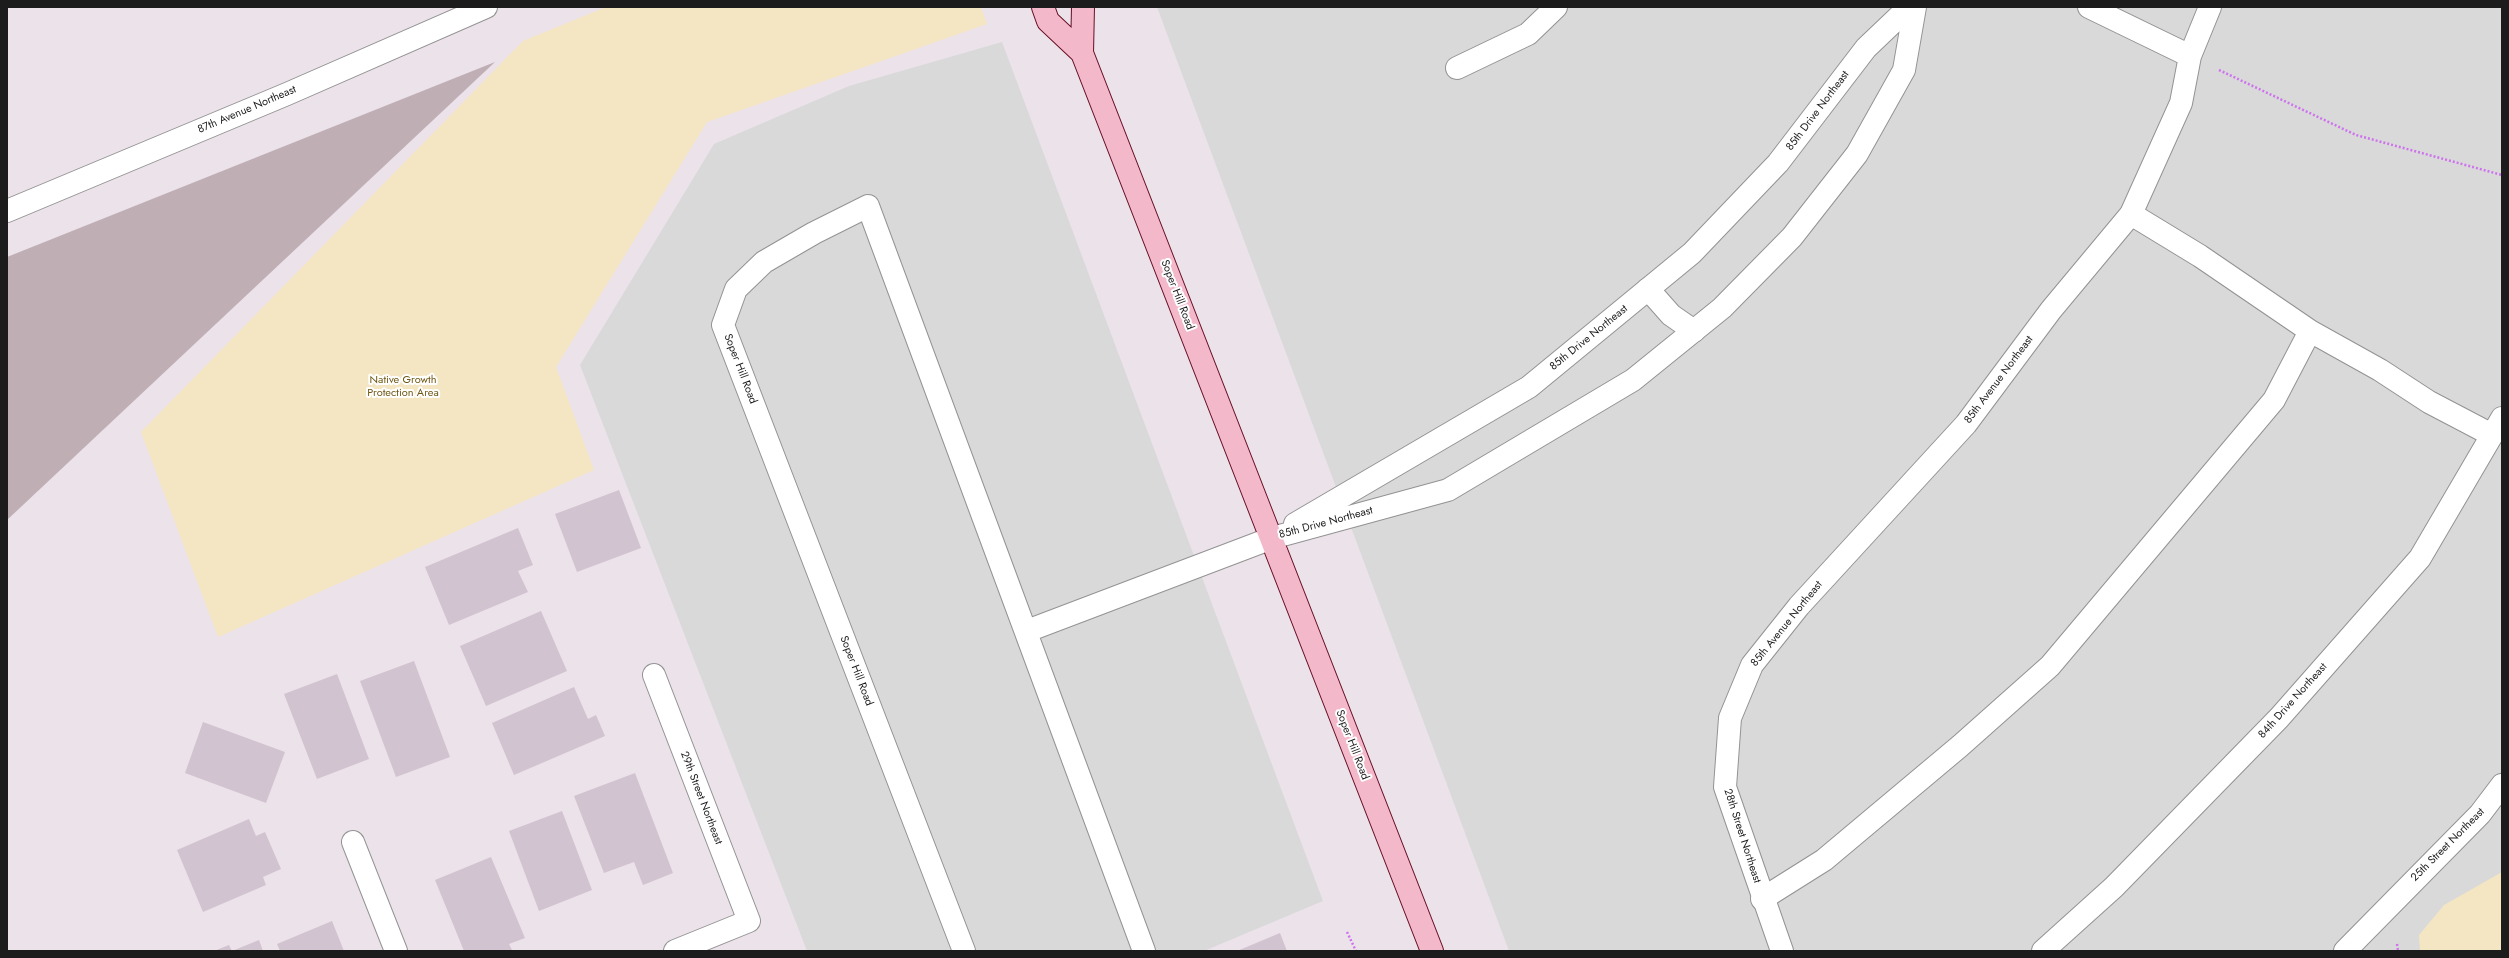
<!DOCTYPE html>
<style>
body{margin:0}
#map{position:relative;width:2509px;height:958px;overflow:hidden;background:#ece2e9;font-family:Jost,sans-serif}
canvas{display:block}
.frame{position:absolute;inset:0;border:8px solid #1c1c1c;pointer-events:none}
</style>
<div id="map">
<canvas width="2509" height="958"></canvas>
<div class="frame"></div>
</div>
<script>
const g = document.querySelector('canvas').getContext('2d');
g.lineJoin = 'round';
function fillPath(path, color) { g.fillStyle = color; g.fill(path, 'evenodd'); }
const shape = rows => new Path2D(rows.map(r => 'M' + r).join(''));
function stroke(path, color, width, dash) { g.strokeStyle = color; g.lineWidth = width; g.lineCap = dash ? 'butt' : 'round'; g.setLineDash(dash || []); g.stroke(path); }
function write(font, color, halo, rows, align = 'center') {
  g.font = font + ' Jost,sans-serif'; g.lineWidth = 4; g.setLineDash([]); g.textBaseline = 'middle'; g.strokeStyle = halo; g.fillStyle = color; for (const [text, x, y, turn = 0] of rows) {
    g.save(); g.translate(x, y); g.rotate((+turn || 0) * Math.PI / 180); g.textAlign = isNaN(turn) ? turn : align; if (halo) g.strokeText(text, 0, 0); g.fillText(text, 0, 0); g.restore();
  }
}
const residential = shape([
 [1157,7,2502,7,2502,951,1509,951],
 [1002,42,1323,901,1204,951,807,951,580,365,714,144,849,86]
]);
const construction = shape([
 [495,62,7,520,7,257]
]);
const park = shape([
 [606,7,981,7,987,24,707,122,556,367,594,470,218,637,141,432,523,41],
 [2502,872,2502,951,2420,951,2419,935,2444,905]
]);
const building = shape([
 [619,490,641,548,577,572,555,514],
 [518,528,533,565,518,571,528,592,449,625,425,567],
 [541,611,567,671,486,706,460,646],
 [414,661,450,757,396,777,360,681],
 [337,674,369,759,317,779,284,694],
 [574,687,588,719,596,715,605,736,514,775,492,723],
 [203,722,285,752,266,803,185,773],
 [635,773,673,873,643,885,634,862,604,873,574,796],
 [562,811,592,890,539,911,509,831],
 [249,819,256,836,265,832,281,869,263,877,266,885,203,912,177,850],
 [491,857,525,938,509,944,512,950,510,951,464,951,435,880],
 [332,921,344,951,280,951,277,944],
 [1280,933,1287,951,1237,951],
 [259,940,263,951,232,951],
 [229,945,232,951,214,951]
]);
const path = shape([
 [2219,70,2356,135,2502,175],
 [1347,932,1356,951],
 [2397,944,2398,951]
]);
const lane = shape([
 [2131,214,2200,256,2310,331,2380,370,2429,402,2492,435],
 [1648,289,1671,315,1694,331],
 [1762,899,1824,860,1960,746,2050,666,2274,400,2310,331],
 [2345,951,2480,814,2502,785]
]);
const street = shape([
 [2089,7,2190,56],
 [1457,68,1528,34,1556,7],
 [7,211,287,94,486,7],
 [1295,524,1529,387,1692,253,1778,163,1866,48,1909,7],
 [1027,631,1272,538,1448,490,1633,380,1722,308,1792,237,1857,154,1904,70,1915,7],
 [654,675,749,921,675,951],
 [353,842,396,951],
 [964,951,723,325,736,289,764,262,814,233,868,206,1144,951],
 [1782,951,1725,787,1730,718,1752,665,1799,606,1966,424,2051,310,2131,214,2181,103,2190,56,2210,7],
 [2043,951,2114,887,2279,718,2420,558,2502,418]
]);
const secondary = shape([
 [1043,7,1048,21,1082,53],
 [1083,7,1082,53,1432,951]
]);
const streetNames = [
 ["87th Avenue Northeast",247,110,-23],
 ["85th Drive Northeast",1818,111,-53],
 ["Soper Hill Road",1177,295,69],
 ["85th Drive Northeast",1589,338,-39],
 ["Soper Hill Road",740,369,69],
 ["85th Avenue Northeast",1999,380,-53],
 ["85th Drive Northeast",1326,523,-15],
 ["85th Avenue Northeast",1787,624,-51],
 ["Soper Hill Road",856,671,69],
 ["84th Drive Northeast",2293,701,-48],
 ["Soper Hill Road",1352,745,69],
 ["29th Street Northeast",701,798,69],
 ["28th Street Northeast",1742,836,72],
 ["25th Street Northeast",2448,845,-45]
];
const parkNames = [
 ["Native Growth",403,380],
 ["Protection Area",403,393]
];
fillPath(residential, '#d9d9da');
fillPath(construction, '#c0aeb5');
fillPath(park, '#f4e6c2');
fillPath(building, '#d2c3d1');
stroke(lane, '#939393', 24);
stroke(street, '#939393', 24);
stroke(secondary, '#670e24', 24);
stroke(path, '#ce72ed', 2.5, [2, 2]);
stroke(lane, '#fff', 22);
stroke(street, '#fff', 22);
stroke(secondary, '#f3b9cb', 22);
write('11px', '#1c1c1c', '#fff', streetNames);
write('11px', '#6f5714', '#fff', parkNames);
</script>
